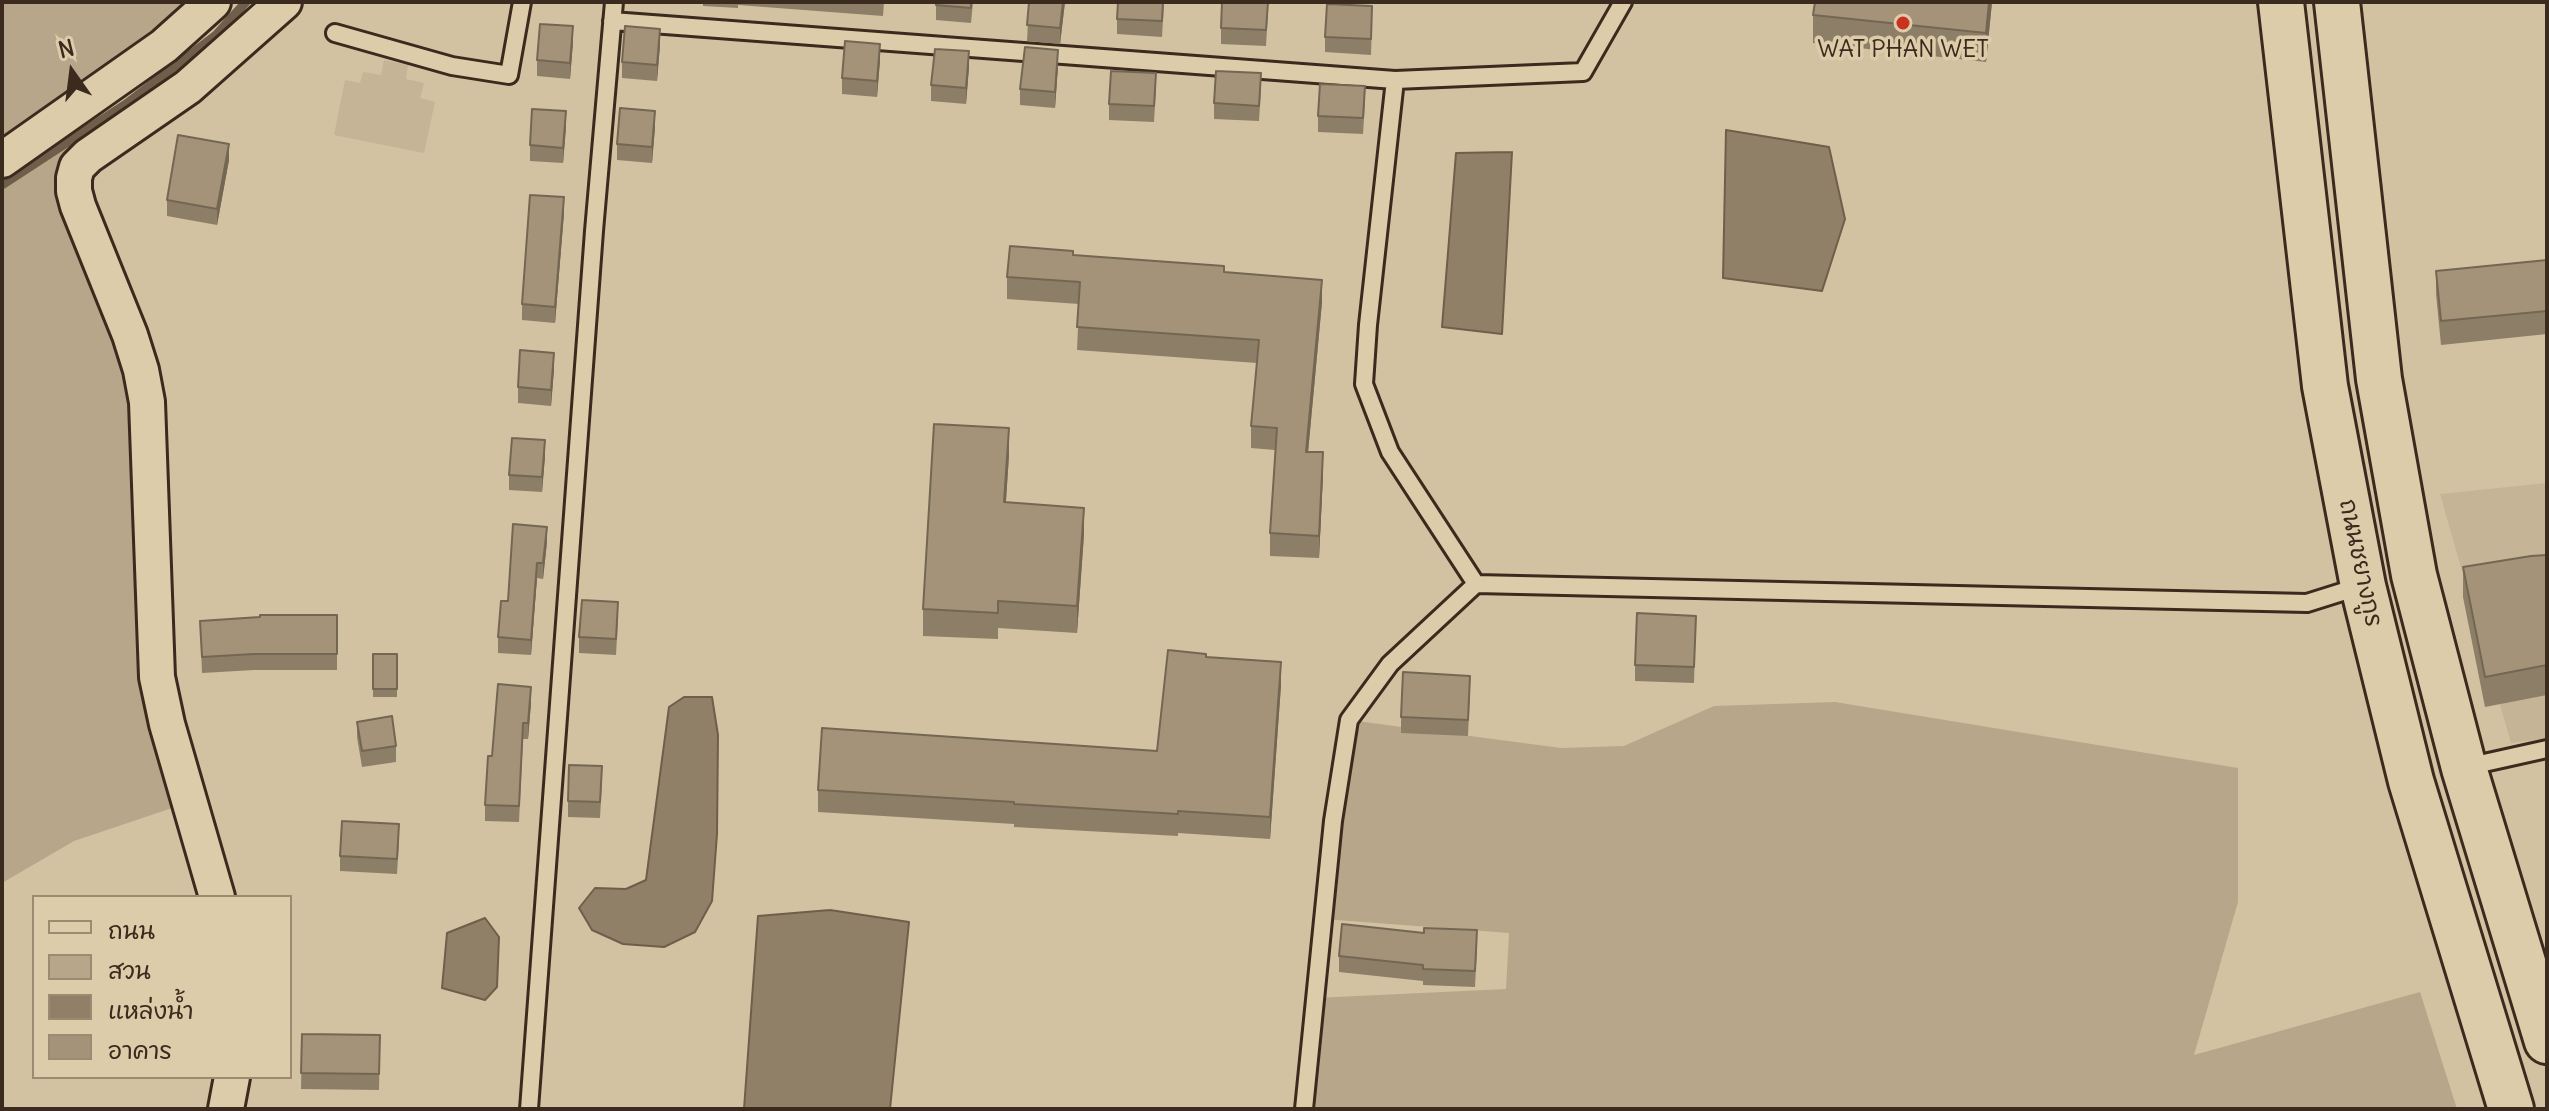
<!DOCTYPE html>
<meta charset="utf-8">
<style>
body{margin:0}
#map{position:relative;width:2549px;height:1111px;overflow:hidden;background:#d3c2a1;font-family:Delius,"Playpen Sans Thai",sans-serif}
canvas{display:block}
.frame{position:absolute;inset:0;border:4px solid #3b2a1e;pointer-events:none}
.legend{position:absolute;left:32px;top:895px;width:260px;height:184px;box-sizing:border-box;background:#ddcca9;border:2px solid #9c8b71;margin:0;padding:10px 14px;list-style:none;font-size:24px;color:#3b2a1e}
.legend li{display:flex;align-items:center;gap:16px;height:40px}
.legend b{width:40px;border:2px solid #9c8b71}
.north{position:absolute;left:32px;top:32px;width:80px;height:80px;-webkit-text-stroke:6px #ddcca9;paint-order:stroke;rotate:346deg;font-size:22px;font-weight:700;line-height:32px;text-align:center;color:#3b2a1e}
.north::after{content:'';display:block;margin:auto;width:28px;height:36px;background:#3b2a1e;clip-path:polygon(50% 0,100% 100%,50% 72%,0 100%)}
</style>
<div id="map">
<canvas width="2549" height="1111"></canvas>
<div class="frame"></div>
<ul class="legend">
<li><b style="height:10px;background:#ddcca9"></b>ถนน</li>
<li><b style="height:22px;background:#b7a689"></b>สวน</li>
<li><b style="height:22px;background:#918068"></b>แหล่งน้ำ</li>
<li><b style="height:22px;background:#a49378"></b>อาคาร</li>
</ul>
<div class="north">N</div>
</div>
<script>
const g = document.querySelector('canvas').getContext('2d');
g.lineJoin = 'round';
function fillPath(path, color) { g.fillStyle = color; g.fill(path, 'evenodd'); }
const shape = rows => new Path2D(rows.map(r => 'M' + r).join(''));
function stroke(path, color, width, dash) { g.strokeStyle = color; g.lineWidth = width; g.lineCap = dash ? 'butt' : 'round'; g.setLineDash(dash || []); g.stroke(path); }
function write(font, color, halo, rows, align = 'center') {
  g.font = font + ' Delius,"Playpen Sans Thai",sans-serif'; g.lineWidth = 7; g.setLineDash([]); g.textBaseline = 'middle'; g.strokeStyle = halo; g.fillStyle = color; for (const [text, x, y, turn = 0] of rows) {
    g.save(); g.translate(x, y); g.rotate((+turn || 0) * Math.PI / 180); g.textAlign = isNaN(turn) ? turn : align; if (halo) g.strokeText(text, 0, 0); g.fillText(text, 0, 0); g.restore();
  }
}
const built = shape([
 [384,60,408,65,406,79,424,83,420,98,435,102,424,153,334,135,345,80,360,83,363,72,381,75],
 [2547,483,2547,738,2511,743,2440,494]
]);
const green = shape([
 [2,2,213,2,36,140,76,137,88,156,77,167,130,335,190,802,74,841,2,883],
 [1835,702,2238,768,2238,902,2194,1055,2420,992,2457,1109,1304,1109,1315,998,1506,989,1509,933,1323,919,1349,720,1561,748,1624,746,1714,706]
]);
const water = shape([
 [1726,130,1829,147,1845,219,1822,291,1723,278,1726,130],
 [1512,152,1502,334,1442,327,1456,153,1512,152],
 [684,697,712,697,718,735,717,834,712,901,695,932,664,947,623,944,592,930,579,908,595,888,626,889,646,880,669,707,684,697],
 [830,910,909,922,890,1109,744,1109,758,916,830,910],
 [485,918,499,937,497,987,485,1000,442,988,447,933,485,918]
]);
const stream = shape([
 [2,185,126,104,216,35,246,2]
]);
const lane = shape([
 [612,21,1395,80,1583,72,1623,2],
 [335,33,452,66,509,75,522,2],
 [1476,584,2307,603,2361,586],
 [2466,767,2547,749],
 [529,1109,594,231,614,2],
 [1304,1109,1333,821,1349,720,1390,664,1476,584,1390,452,1364,384,1368,325,1395,80]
]);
const street = shape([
 [2,160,164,46,213,2],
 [217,897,167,724,157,677,147,402,141,370,130,335,78,206,74,191,74,178,77,167,88,156,188,87,284,2],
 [226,1109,232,1077]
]);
const highway = shape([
 [2281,2,2325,386,2363,586,2411,781,2511,1109],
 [2337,2,2379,379,2414,575,2464,768,2547,1041]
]);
const wall = shape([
 [703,2,884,2,883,16,738,5,738,8,703,6],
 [936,2,973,2,971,23,936,20],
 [1029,2,1065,2,1060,44,1027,41],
 [1164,2,1162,37,1117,34,1117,19],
 [1815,2,1992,2,1986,62,1813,43,1813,15],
 [1268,13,1266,46,1221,44,1221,28],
 [1372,22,1371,55,1325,52,1325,37],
 [573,42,570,79,537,76,537,60],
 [660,45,657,81,622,78,622,62],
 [880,60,877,97,842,94,842,78],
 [1058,66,1055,108,1020,105,1020,89],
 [969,67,966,104,931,101,931,85],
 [1156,89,1154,122,1109,120,1109,104],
 [1261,89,1259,121,1214,119,1214,103],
 [1365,102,1363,134,1318,132,1318,116],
 [566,127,563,163,530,161,530,145],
 [655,127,652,163,617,160,617,144],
 [229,160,217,225,167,216,167,200],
 [564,213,555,323,522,320,522,304],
 [1073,255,1224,272,1322,302,1308,452,1323,475,1319,558,1270,556,1270,533,1275,450,1251,448,1251,426,1257,363,1077,350,1079,304,1007,299,1007,277],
 [2547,260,2547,334,2441,345,2436,294,2436,271],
 [554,369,551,406,518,403,518,387],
 [1009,455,1006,502,1084,534,1077,633,998,628,998,639,923,636,923,609],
 [545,456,542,492,509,490,509,475],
 [547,542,543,579,537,578,531,655,498,653,498,637,508,601],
 [2547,555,2547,695,2485,707,2463,597,2463,567],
 [337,615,337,670,254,670,202,673,200,621],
 [1696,616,1694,683,1635,681,1635,665],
 [618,618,616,655,579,653,579,637],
 [373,654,397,654,397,697,373,697],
 [1206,657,1281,685,1270,839,1178,833,1178,836,1014,827,1014,824,818,812,818,790,1157,751],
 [1470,691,1468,736,1401,733,1401,717],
 [531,703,528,739,523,739,519,822,485,821,485,805,492,756],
 [357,722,396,746,396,762,362,767,357,737],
 [602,782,600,818,568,817,568,801],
 [399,840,397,874,340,871,340,856],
 [1424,933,1477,946,1475,987,1423,985,1423,981,1339,972,1339,956],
 [302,1034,380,1035,379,1090,301,1089]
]);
const shadedWall = shape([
 [1063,2,1065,2,1060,44,1060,28],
 [1989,2,1992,2,1986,62,1986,33],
 [573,26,573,42,570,79,570,63],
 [660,29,660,45,657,81,657,65],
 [880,44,880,60,877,97,877,81],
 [1058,50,1058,66,1055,108,1055,92],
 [969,51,969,67,966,104,966,88],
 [566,111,566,127,563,163,563,148],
 [655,111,655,127,652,163,652,147],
 [229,144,229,160,217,225,217,209],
 [564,197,564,213,555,323,555,307],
 [1322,280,1322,302,1306,474,1306,452],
 [554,353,554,369,551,406,551,390],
 [1009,428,1009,455,1004,528,1004,502],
 [545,440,545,456,542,492,542,477],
 [1323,452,1323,475,1319,558,1319,536],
 [1084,508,1084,534,1077,633,1077,606],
 [547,527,547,542,543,579,543,563],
 [537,563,537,578,531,655,531,640],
 [1281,662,1281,685,1270,839,1270,817],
 [531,687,531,703,528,739,528,723]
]);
const building = shape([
 [936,2,971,2,971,8,936,5,936,2],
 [1029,2,1063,2,1060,28,1027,25,1029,2],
 [1118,2,1163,2,1162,21,1117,19,1118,2],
 [1222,2,1268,2,1266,30,1221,28,1222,2],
 [1815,2,1989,2,1986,33,1813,15,1815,2],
 [1327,4,1372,6,1371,39,1325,37,1327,4],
 [540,24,573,26,570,63,537,60,540,24],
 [625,26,660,29,657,65,622,62,625,26],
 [845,41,880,44,877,81,842,78,845,41],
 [1025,47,1058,50,1055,92,1020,89,1025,47],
 [935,49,969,51,966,88,931,85,935,49],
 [1111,71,1156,73,1154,106,1109,104,1111,71],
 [1216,71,1261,73,1259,106,1214,103,1216,71],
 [1320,84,1365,86,1363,118,1318,116,1320,84],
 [620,108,655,111,652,147,617,144,620,108],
 [532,109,566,111,563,148,530,145,532,109],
 [178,135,229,144,217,209,167,200,178,135],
 [530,195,564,197,555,307,522,304,530,195],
 [1010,246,1073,251,1073,255,1224,266,1224,272,1322,280,1306,452,1323,452,1319,536,1270,533,1277,428,1251,426,1259,340,1077,327,1080,282,1007,277,1010,246],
 [2547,260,2547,311,2441,321,2436,271,2547,260],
 [520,350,554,353,551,390,518,387,520,350],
 [934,424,1009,428,1004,502,1084,508,1077,606,998,601,998,613,923,609,934,424],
 [512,438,545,440,542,477,509,475,512,438],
 [513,524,547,527,543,563,537,563,531,640,498,637,501,601,508,601,513,524],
 [2547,555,2547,665,2485,677,2463,567,2531,556,2547,555],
 [582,600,618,602,616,639,579,637,582,600],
 [1637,613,1696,616,1694,667,1635,665,1637,613],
 [260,615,337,615,337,654,254,654,202,657,200,621,260,617,260,615],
 [1168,650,1206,654,1206,657,1281,662,1270,817,1178,811,1178,814,1014,804,1014,802,818,790,822,728,1157,751,1168,650],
 [373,654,397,654,397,689,373,689,373,654],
 [1403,672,1470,676,1468,720,1401,717,1403,672],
 [498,684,531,687,528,723,523,723,519,806,485,805,488,756,492,756,498,684],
 [392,716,396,746,362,751,357,722,392,716],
 [569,765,602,766,600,802,568,801,569,765],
 [342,821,399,824,397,859,340,856,342,821],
 [1342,924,1424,933,1424,928,1477,930,1475,971,1423,969,1423,965,1339,956,1342,924],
 [302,1034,380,1035,379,1074,301,1073,302,1034]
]);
const markers = [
 [1903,23,8,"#c8321e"]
];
const poiNames = [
 ["WAT PHAN WET",1903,50]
];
const streetNames = [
 ["ถนนชยางกูร",2360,563,78]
];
fillPath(built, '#c5b495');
fillPath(green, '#b7a689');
fillPath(water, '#918068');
stroke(water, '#6f5e4a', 2);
stroke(stream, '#6f5e4a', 9);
stroke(lane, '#3b2a1e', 22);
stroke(street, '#3b2a1e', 40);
stroke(highway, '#3b2a1e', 50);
stroke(lane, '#ddcca9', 16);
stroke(street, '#ddcca9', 34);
stroke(highway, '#ddcca9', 44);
fillPath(wall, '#8d7e67');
fillPath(shadedWall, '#736754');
fillPath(building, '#a49378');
stroke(building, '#736754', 2);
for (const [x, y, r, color] of markers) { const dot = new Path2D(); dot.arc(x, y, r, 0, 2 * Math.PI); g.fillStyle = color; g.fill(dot); stroke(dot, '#ddcca9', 3); }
write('24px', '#3b2a1e', '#ddcca9', poiNames);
write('24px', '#3b2a1e', '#ddcca9', streetNames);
</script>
